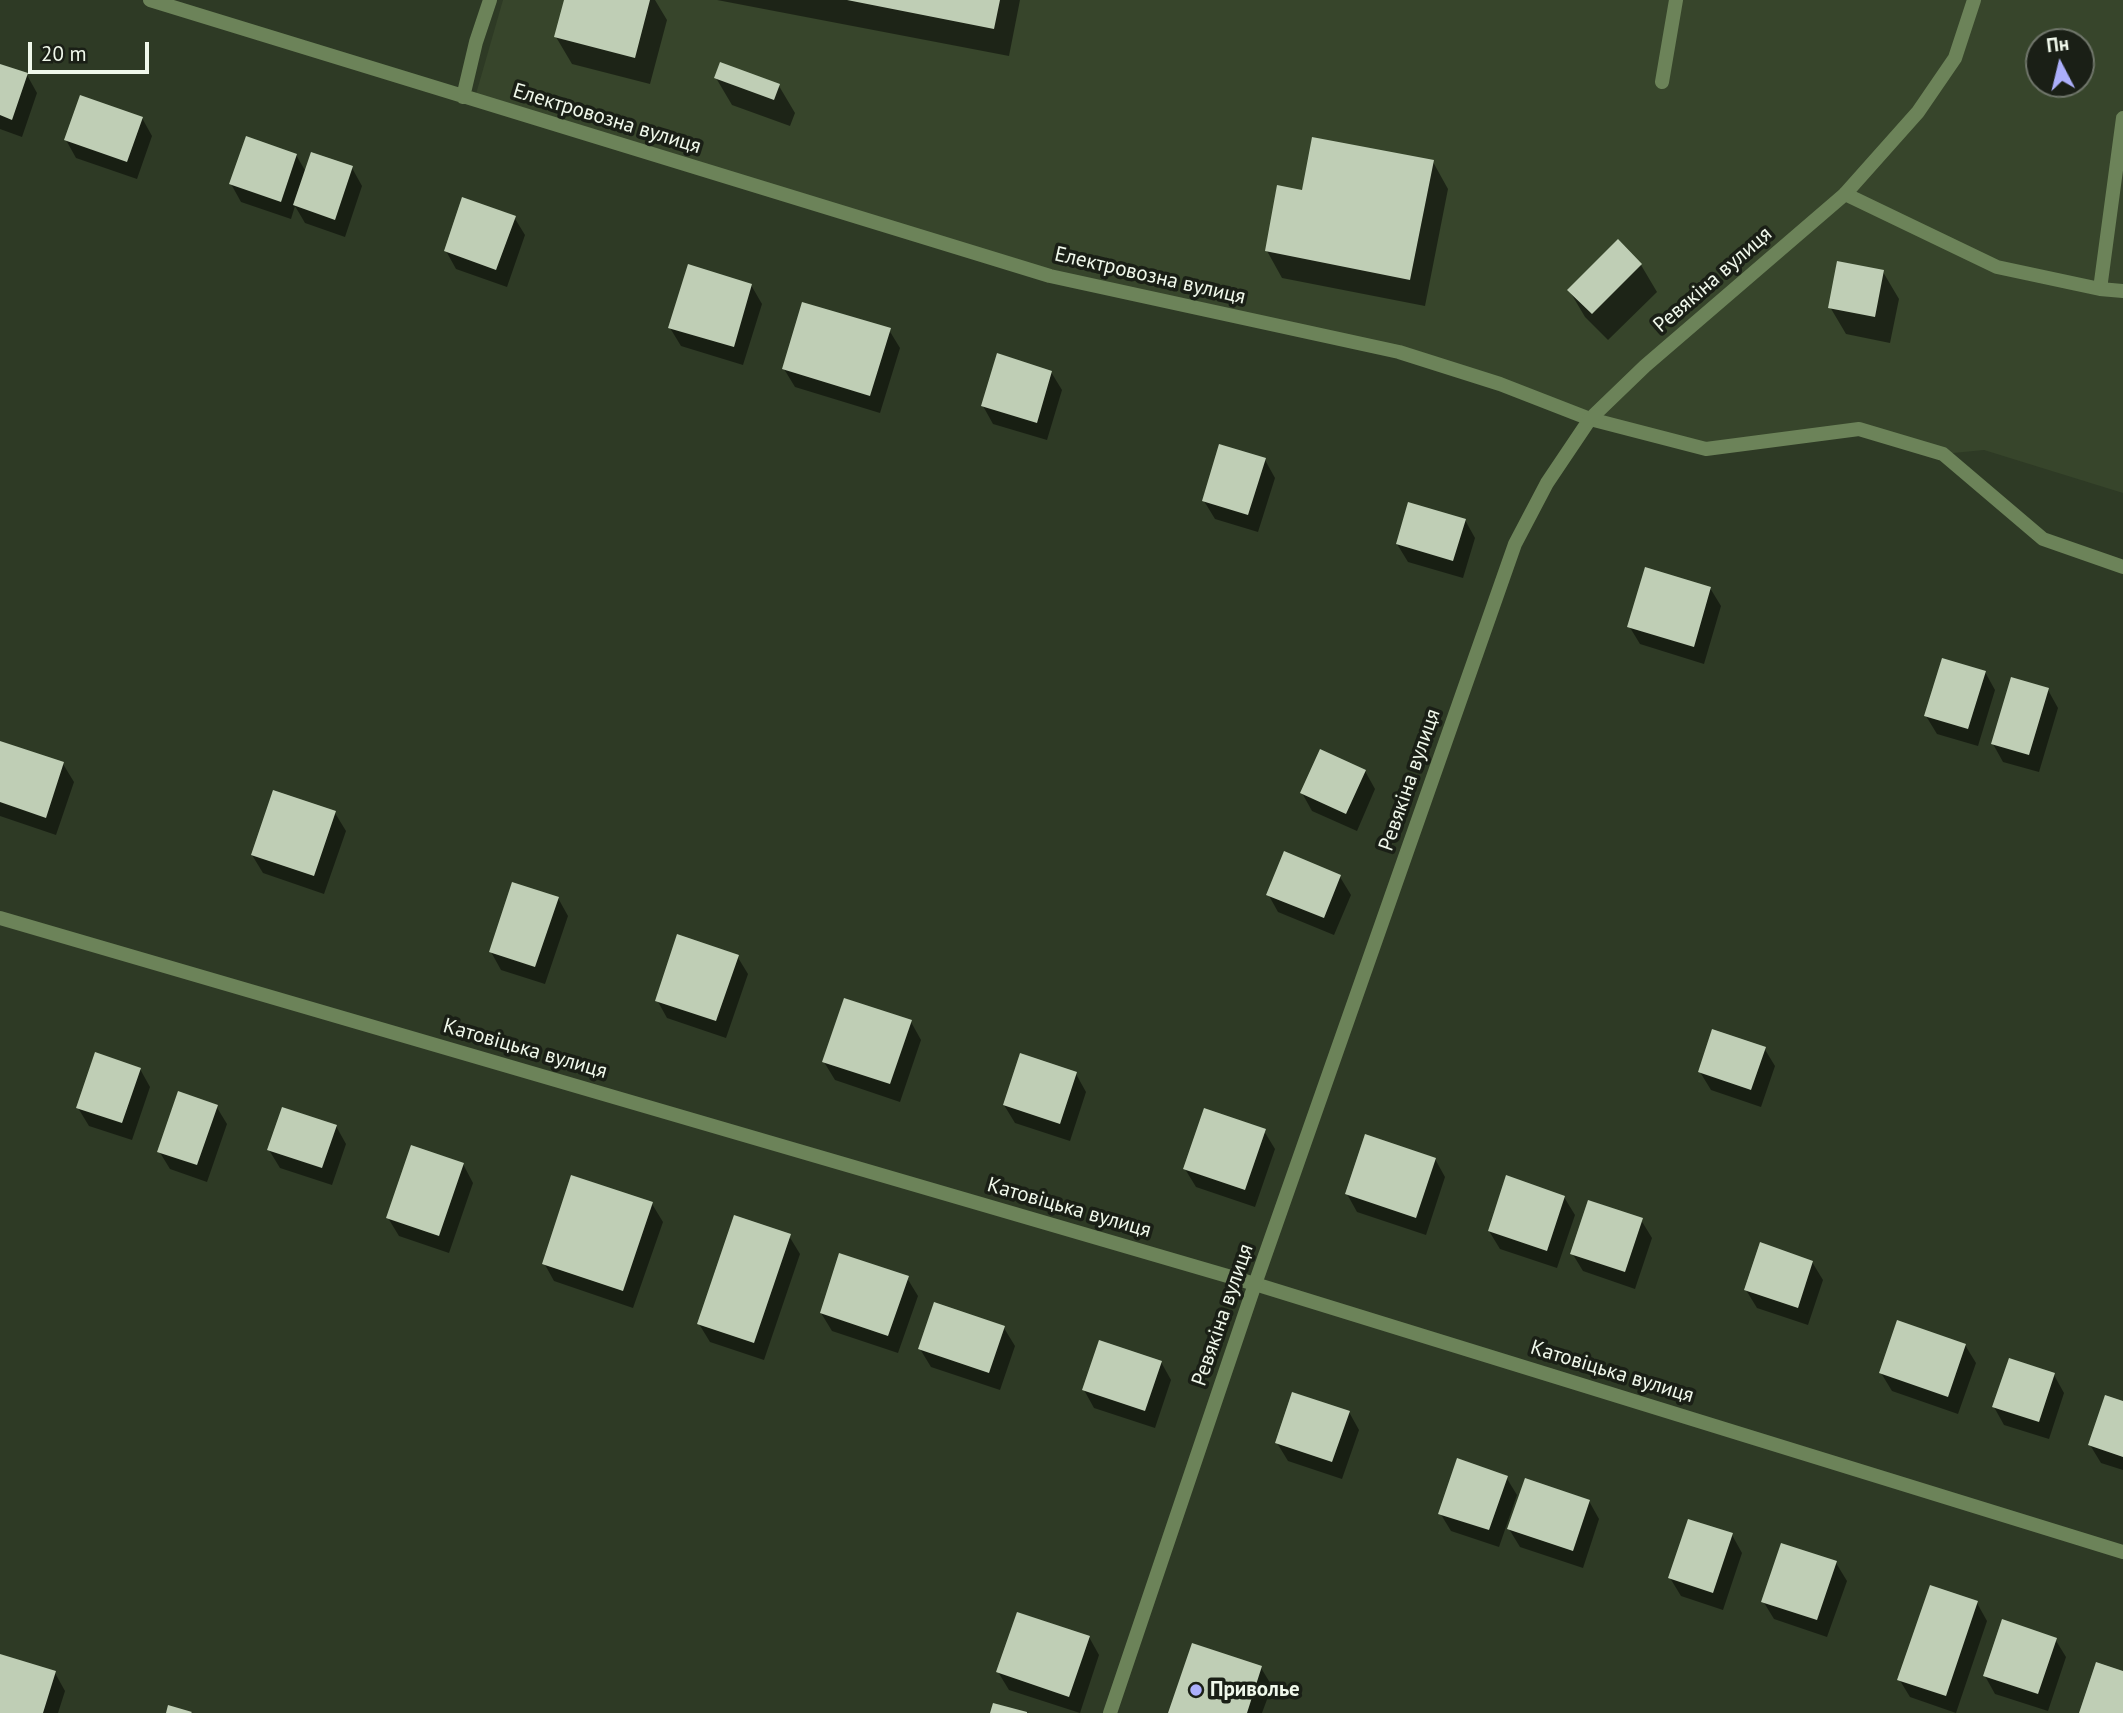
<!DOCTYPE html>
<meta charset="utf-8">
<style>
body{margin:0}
#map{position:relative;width:2123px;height:1713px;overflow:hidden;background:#2e3a25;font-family:"PT Sans",sans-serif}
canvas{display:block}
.north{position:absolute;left:2025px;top:28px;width:70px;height:70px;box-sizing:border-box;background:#1a1f16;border:2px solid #70766b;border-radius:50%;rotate:353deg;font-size:19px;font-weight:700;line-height:28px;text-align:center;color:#f0f8eb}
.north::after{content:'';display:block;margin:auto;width:24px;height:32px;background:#acaffb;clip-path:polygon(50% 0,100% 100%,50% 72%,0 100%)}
.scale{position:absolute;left:28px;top:42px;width:121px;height:32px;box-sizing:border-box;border:4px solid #f0f8eb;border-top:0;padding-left:9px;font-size:21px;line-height:24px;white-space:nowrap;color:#f0f8eb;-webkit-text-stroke:5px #1a1f16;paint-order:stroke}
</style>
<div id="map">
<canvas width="2123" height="1713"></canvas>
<div class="north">Пн</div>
<div class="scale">20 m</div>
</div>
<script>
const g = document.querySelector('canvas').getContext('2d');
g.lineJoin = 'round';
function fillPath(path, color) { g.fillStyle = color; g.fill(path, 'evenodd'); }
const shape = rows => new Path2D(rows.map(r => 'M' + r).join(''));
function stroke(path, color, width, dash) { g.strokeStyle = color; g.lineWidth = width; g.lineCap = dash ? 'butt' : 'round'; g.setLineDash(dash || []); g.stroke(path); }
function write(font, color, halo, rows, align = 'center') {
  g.font = font + ' "PT Sans",sans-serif'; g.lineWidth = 7; g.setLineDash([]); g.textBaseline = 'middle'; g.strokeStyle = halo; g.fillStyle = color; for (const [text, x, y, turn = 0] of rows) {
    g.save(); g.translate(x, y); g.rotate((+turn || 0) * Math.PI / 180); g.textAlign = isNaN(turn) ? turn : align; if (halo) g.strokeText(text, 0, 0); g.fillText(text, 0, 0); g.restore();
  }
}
const built = shape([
 [503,0,2123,0,2123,493,1984,450,1943,454,1859,429,1706,449,1399,352,1050,276,474,101],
 [2039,42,2081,42,2081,84,2039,84]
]);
const shadow = shape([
 [566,0,655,0,667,20,650,84,572,64,556,37],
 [717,0,1020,0,1009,56],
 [0,66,27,75,37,93,22,137,0,129],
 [716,78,779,86,795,113,790,126,732,105],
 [142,118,152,136,137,179,76,158,66,140],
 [296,155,306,172,352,168,362,186,345,237,305,223,295,206,291,219,241,202,231,184],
 [1433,162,1448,189,1425,306,1282,278,1267,251,1303,192],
 [514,217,525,235,507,287,456,269,446,251],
 [1618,242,1641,265,1657,292,1608,340,1585,317,1569,290],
 [1883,272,1899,299,1890,343,1846,334,1830,307],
 [751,285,762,304,743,365,681,346,670,328],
 [889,330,900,348,880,413,795,387,784,369],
 [1051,372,1062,390,1047,440,993,424,983,406],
 [1265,460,1275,478,1258,532,1215,519,1204,501],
 [1465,520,1475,538,1463,578,1408,562,1397,544],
 [1710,588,1721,606,1704,664,1640,644,1629,626],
 [1985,672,1995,690,1978,746,1937,734,1926,716],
 [2048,690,2058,708,2039,772,2003,762,1993,744],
 [0,742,63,764,74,782,56,835,0,816],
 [1365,771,1375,789,1357,831,1312,811,1302,793],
 [335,813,346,831,324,894,263,873,252,855],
 [1340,877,1351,895,1334,935,1278,912,1268,894],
 [558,898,568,916,545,984,501,970,491,952],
 [737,956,748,974,726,1038,667,1018,657,1000],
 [911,1022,921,1040,900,1102,835,1080,824,1062],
 [1764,1048,1775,1066,1761,1107,1711,1090,1700,1072],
 [140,1069,150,1087,132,1140,89,1126,78,1108],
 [1076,1074,1086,1092,1070,1141,1015,1123,1004,1105],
 [216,1106,227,1124,207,1182,170,1169,159,1151],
 [336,1126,346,1144,332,1185,280,1168,269,1150],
 [1264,1131,1275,1149,1255,1207,1196,1187,1185,1169],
 [1435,1159,1445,1177,1426,1235,1357,1212,1347,1194],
 [463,1164,473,1183,449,1253,399,1236,388,1218],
 [1564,1197,1575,1215,1557,1268,1500,1249,1489,1231],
 [652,1204,663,1222,633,1308,554,1281,544,1263],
 [1641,1220,1652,1238,1635,1289,1583,1271,1572,1253],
 [789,1236,800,1254,764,1360,710,1342,699,1324],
 [1812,1262,1823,1280,1808,1325,1757,1308,1746,1290],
 [907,1278,918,1296,898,1353,832,1331,821,1313],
 [1004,1328,1015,1346,1000,1390,931,1367,920,1349],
 [1965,1345,1976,1363,1958,1414,1892,1391,1881,1373],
 [1161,1362,1171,1380,1155,1428,1094,1408,1084,1390],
 [2054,1375,2064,1393,2049,1439,2004,1425,1994,1407],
 [2123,1403,2123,1470,2101,1463,2090,1445],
 [1349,1412,1359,1430,1342,1479,1288,1461,1277,1443],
 [1506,1477,1517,1495,1499,1547,1451,1531,1440,1513],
 [1589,1501,1599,1519,1583,1568,1520,1547,1509,1529],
 [1732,1535,1742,1553,1723,1610,1681,1596,1670,1578],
 [1836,1563,1847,1581,1827,1637,1774,1619,1763,1601],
 [1977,1603,1987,1621,1956,1713,1910,1697,1899,1679],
 [1089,1637,1099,1655,1080,1713,1009,1690,998,1672],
 [2055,1639,2066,1657,2048,1711,1995,1694,1985,1676],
 [0,1656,55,1673,65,1691,58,1713,0,1713],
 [1261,1668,1272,1686,1262,1713,1170,1713]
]);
const building = shape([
 [564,0,650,0,635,58,554,37],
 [847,0,1000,0,994,29],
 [720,62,780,84,774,100,714,78],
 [0,64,28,73,12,120,0,115],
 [80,95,143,117,127,162,64,140],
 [246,136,297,154,281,202,229,184],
 [1312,137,1434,160,1410,280,1265,251,1277,185,1302,190],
 [311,152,353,166,335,220,293,205],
 [462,197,516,216,496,270,444,251],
 [1618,239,1642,264,1592,314,1567,290],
 [1837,261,1884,270,1875,317,1828,308],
 [688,264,752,284,734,347,668,328],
 [802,302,891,328,870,396,782,369],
 [997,353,1052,371,1037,423,981,406],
 [1219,444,1266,458,1248,515,1202,501],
 [1408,502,1466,519,1453,561,1396,544],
 [1645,567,1711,587,1694,647,1627,627],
 [1942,658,1986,671,1968,729,1924,716],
 [2011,677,2049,688,2029,755,1991,744],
 [0,741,64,762,46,818,0,802],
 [1320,749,1366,770,1346,814,1300,793],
 [273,790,336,811,314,876,251,855],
 [1284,851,1341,875,1324,918,1266,895],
 [512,882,559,897,535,967,489,952],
 [677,934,739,955,716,1021,655,1001],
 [844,998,912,1020,890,1084,822,1062],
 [1712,1029,1766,1047,1751,1090,1698,1072],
 [95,1052,141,1068,122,1123,76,1108],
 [1020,1053,1077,1072,1060,1124,1003,1105],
 [178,1091,218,1105,197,1165,157,1152],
 [282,1107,337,1125,322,1168,267,1150],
 [1204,1108,1266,1129,1245,1190,1183,1169],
 [1365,1134,1436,1158,1416,1218,1345,1194],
 [411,1145,464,1163,439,1236,386,1218],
 [571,1175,653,1202,623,1291,542,1264],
 [1506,1175,1565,1196,1547,1251,1488,1231],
 [1588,1200,1643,1218,1625,1272,1570,1254],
 [734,1215,791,1234,754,1343,697,1324],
 [1760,1242,1813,1261,1798,1308,1744,1290],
 [839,1253,909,1276,888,1336,820,1313],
 [934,1302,1005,1326,989,1373,918,1349],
 [1897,1320,1966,1344,1948,1397,1879,1373],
 [1099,1340,1162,1361,1145,1411,1082,1390],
 [2009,1358,2055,1373,2039,1422,1992,1407],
 [1292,1392,1350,1411,1332,1462,1275,1443],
 [2105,1395,2123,1401,2123,1457,2088,1445],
 [1457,1458,1508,1476,1489,1530,1438,1514],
 [1525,1478,1590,1500,1573,1551,1507,1529],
 [1688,1519,1733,1533,1713,1593,1668,1578],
 [1781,1543,1837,1561,1817,1620,1761,1602],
 [1930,1585,1978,1601,1946,1696,1897,1680],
 [1017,1612,1090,1636,1069,1697,996,1672],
 [2002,1619,2057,1638,2038,1694,1983,1676],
 [1192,1643,1262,1666,1247,1713,1168,1713],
 [0,1654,56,1671,43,1713,0,1713],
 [2096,1662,2123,1671,2123,1713,2079,1713],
 [993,1703,1027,1712,1027,1713,990,1713],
 [168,1705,192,1712,191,1713,166,1713]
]);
const service = shape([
 [1662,82,1676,0],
 [1845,194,1997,267,2100,289,2123,118],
 [2100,289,2123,291]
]);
const minor = shape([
 [150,0,1050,276,1399,352,1500,384,1590,419,1706,449,1859,429,1943,454,2043,539,2123,567],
 [463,97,476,42,490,0],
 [0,918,1255,1284,2123,1552]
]);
const tertiary = shape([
 [1110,1713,1255,1284,1515,544,1547,483,1590,419,1645,366,1845,194,1918,112,1955,58,1974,0]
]);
const markers = [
 [1196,1690,7,"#acaffb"]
];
const streetNames = [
 ["Електровозна вулиця",607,119,17],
 ["Електровозна вулиця",1150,276,13],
 ["Ревякіна вулиця",1713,280,-41],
 ["Ревякіна вулиця",1410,780,-71],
 ["Катовіцька вулиця",525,1049,16],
 ["Катовіцька вулиця",1069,1208,16],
 ["Ревякіна вулиця",1223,1315,-71],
 ["Катовіцька вулиця",1612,1372,17]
];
const poiNames = [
 ["Приволье",1210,1690]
];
fillPath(built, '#37452b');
fillPath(shadow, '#0007');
fillPath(building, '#bfceb5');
stroke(service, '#6c8359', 14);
stroke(minor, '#6c8359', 14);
stroke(tertiary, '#6c8359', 14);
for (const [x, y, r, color] of markers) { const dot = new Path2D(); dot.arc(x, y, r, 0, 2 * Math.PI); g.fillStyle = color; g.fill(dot); stroke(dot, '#1a1f16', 2.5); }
write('21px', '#f0f8eb', '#1a1f16', streetNames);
write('bold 21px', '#f0f8eb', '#1a1f16', poiNames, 'left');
</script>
